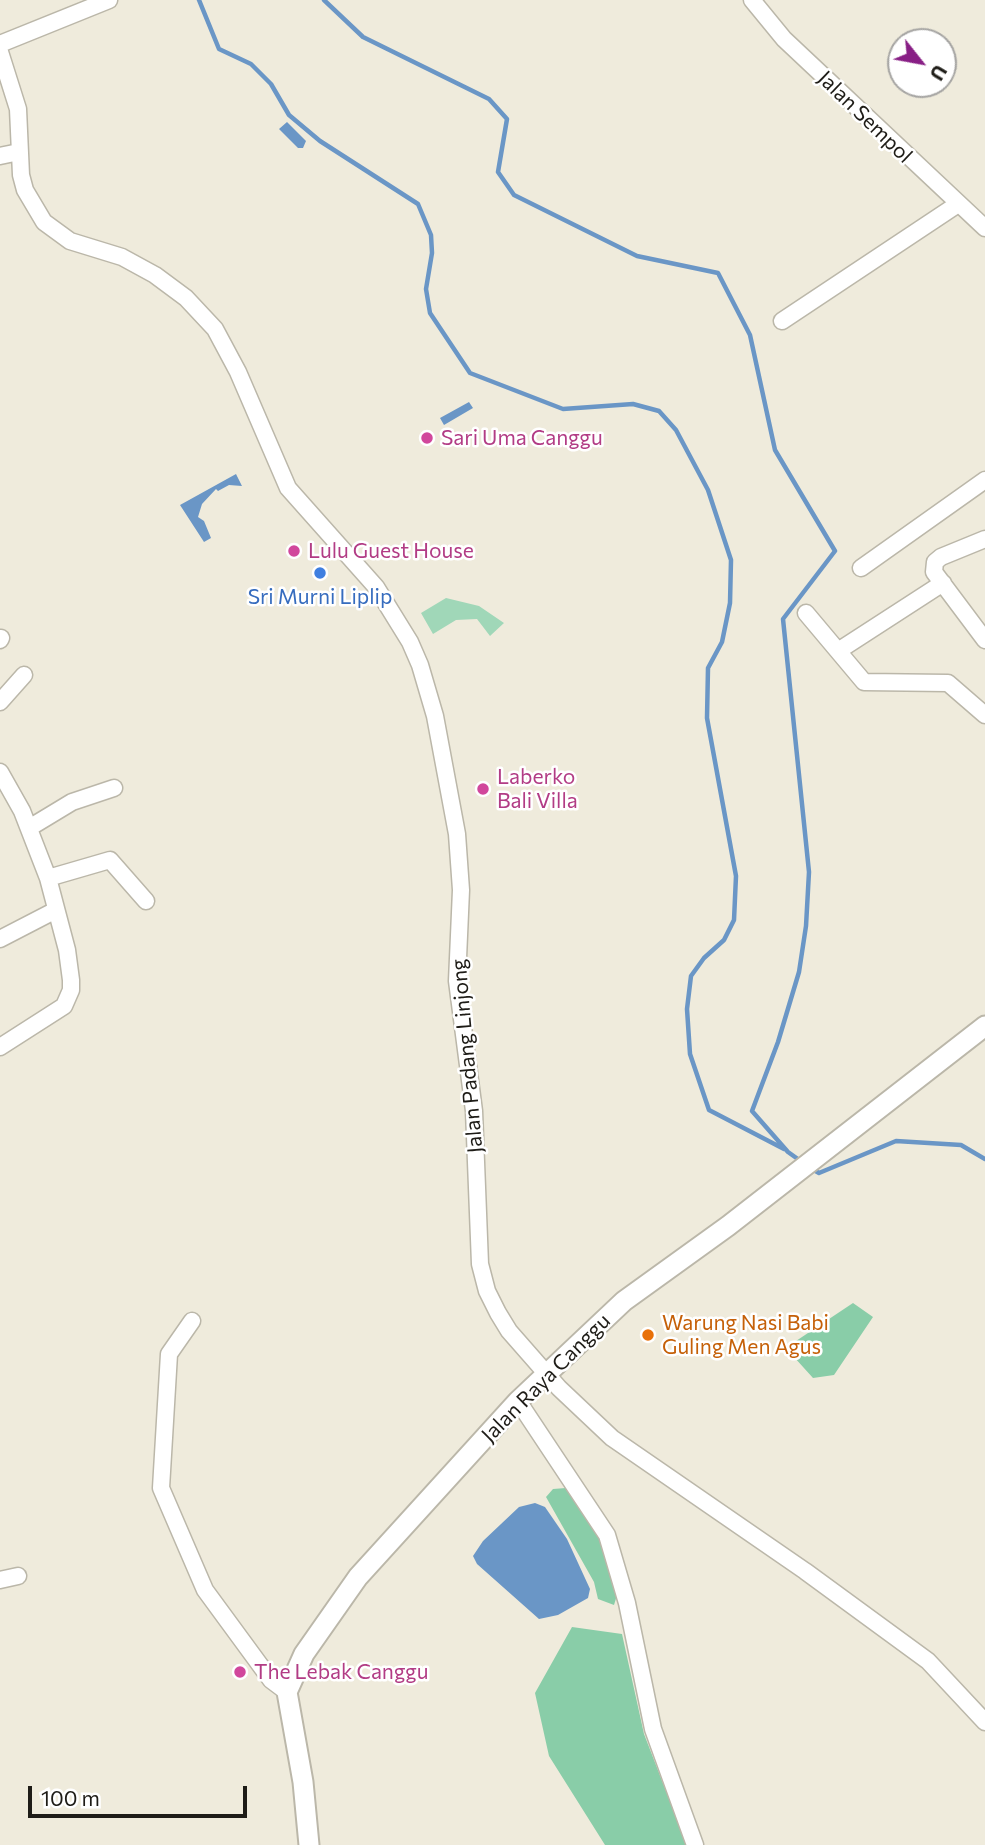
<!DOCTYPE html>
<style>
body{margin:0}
#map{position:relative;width:985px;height:1845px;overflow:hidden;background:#efebdc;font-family:Commissioner,sans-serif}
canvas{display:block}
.north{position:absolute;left:887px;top:28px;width:70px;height:70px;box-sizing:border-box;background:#fff;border:2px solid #a5a4a2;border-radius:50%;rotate:121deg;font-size:19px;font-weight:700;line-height:28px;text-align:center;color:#1e1c17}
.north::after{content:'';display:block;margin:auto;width:24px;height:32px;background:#881f85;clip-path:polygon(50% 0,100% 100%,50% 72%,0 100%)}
.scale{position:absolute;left:28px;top:1786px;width:219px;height:32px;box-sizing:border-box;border:4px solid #1e1c17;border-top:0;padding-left:9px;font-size:21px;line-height:24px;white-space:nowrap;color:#1e1c17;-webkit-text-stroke:5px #fff;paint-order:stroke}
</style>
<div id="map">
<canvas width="985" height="1845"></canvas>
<div class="north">U</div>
<div class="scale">100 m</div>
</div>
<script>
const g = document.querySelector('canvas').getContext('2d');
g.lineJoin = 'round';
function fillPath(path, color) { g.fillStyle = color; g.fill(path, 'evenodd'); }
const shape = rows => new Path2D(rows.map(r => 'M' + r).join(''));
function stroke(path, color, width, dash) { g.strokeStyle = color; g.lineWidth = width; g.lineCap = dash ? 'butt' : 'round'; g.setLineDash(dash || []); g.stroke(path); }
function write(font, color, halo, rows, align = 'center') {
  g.font = font + ' Commissioner,sans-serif'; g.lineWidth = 5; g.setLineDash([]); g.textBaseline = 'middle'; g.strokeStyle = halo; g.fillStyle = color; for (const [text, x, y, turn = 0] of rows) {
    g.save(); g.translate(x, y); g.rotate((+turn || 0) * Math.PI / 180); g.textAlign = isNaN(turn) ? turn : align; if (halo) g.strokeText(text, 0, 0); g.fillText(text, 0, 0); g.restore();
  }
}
const green = shape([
 [446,598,479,606,504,623,490,636,477,619,456,620,433,634,421,613]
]);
const forest = shape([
 [853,1303,873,1317,834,1375,813,1378,794,1357,796,1341],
 [566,1488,588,1516,608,1552,618,1592,614,1605,598,1599,594,1582,546,1497,553,1489],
 [572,1627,622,1634,644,1734,683,1835,697,1845,605,1845,549,1756,535,1693]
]);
const water = shape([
 [287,122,306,141,303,148,298,148,279,129],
 [469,402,473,408,444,425,440,418],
 [236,474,242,486,229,485,218,491,216,489,202,504,198,517,204,521,211,538,204,542,180,505],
 [535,1503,545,1507,567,1539,590,1589,588,1598,558,1615,539,1619,477,1564,473,1556,483,1541,519,1507]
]);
const stream = shape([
 [199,0,219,49,251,64,271,84,289,115,320,141,418,204,431,235,432,253,426,289,430,313,470,373,563,409,633,404,659,411,676,430,708,490,731,560,730,603,722,642,708,668,707,718,736,876,734,920,724,940,704,958,691,976,687,1009,690,1054,709,1110,784,1149],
 [324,0,363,37,489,99,507,119,498,172,514,195,637,256,718,273,750,335,775,450,835,551,783,619,809,872,806,926,799,972,778,1042,752,1111,788,1152,802,1162],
 [812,1169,819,1173,896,1141,961,1145,985,1159]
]);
const minor = shape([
 [752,0,784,39,985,228],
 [0,44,109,0],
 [0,52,18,109,21,175,25,190,44,222,70,241,122,257,155,275,186,298,215,329,238,372,288,488,376,587,410,642,420,665,435,716,457,834,461,890,457,981,474,1111,480,1264,487,1291,498,1313,509,1331,559,1388,612,1438,805,1571,928,1661,985,1722],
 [0,156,19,152],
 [782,321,958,204],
 [985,539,941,557,935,562,934,572,985,640],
 [861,568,985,480],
 [806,613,864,682,948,683,985,715],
 [0,640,1,638],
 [838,651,943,583],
 [0,702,24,675],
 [0,772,22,811,48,878,67,950,71,980,71,990,64,1006,0,1047],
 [29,828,72,802,114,788],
 [48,878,110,860,146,901],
 [0,939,56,910],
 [192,1321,169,1354,161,1488,205,1590,271,1680,287,1692],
 [518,1401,607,1535,627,1603,653,1729,695,1845],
 [0,1580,18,1576]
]);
const major = shape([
 [309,1845,303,1782,287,1692,304,1654,358,1577,518,1401,624,1301,728,1226,985,1026]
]);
const markers = [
 [427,438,7,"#d1479c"],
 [294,551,7,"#d1479c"],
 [320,573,7,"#3f7fe0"],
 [483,789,7,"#d1479c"],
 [648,1335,7,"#e8710a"],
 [240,1672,7,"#d1479c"]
];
const streetNames = [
 ["Jalan Sempol",865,117,44],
 ["Jalan Padang Linjong",467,1056,-95],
 ["Jalan Raya Canggu",546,1378,-45]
];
const hotelNames = [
 ["Sari Uma Canggu",441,438],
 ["Lulu Guest House",308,551],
 ["Laberko",497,777],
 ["Bali Villa",497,801],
 ["The Lebak Canggu",254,1672]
];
const shopNames = [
 ["Sri Murni Liplip",320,597]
];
const foodNames = [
 ["Warung Nasi Babi",662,1323],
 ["Guling Men Agus",662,1347]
];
fillPath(green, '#a0d7b8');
fillPath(forest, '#89cda8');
fillPath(water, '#6a96c6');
stroke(stream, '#6a96c6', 4.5);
stroke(minor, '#bbb7a9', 19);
stroke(major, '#bbb7a9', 23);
stroke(minor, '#fff', 16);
stroke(major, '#fff', 19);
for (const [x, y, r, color] of markers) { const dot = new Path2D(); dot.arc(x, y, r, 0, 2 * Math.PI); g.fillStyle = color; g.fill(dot); stroke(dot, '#fff', 2.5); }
write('21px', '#1e1c17', '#fff', streetNames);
write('21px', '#b23c85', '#fff', hotelNames, 'left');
write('21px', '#366cbe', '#fff', shopNames);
write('21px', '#c56008', '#fff', foodNames, 'left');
</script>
